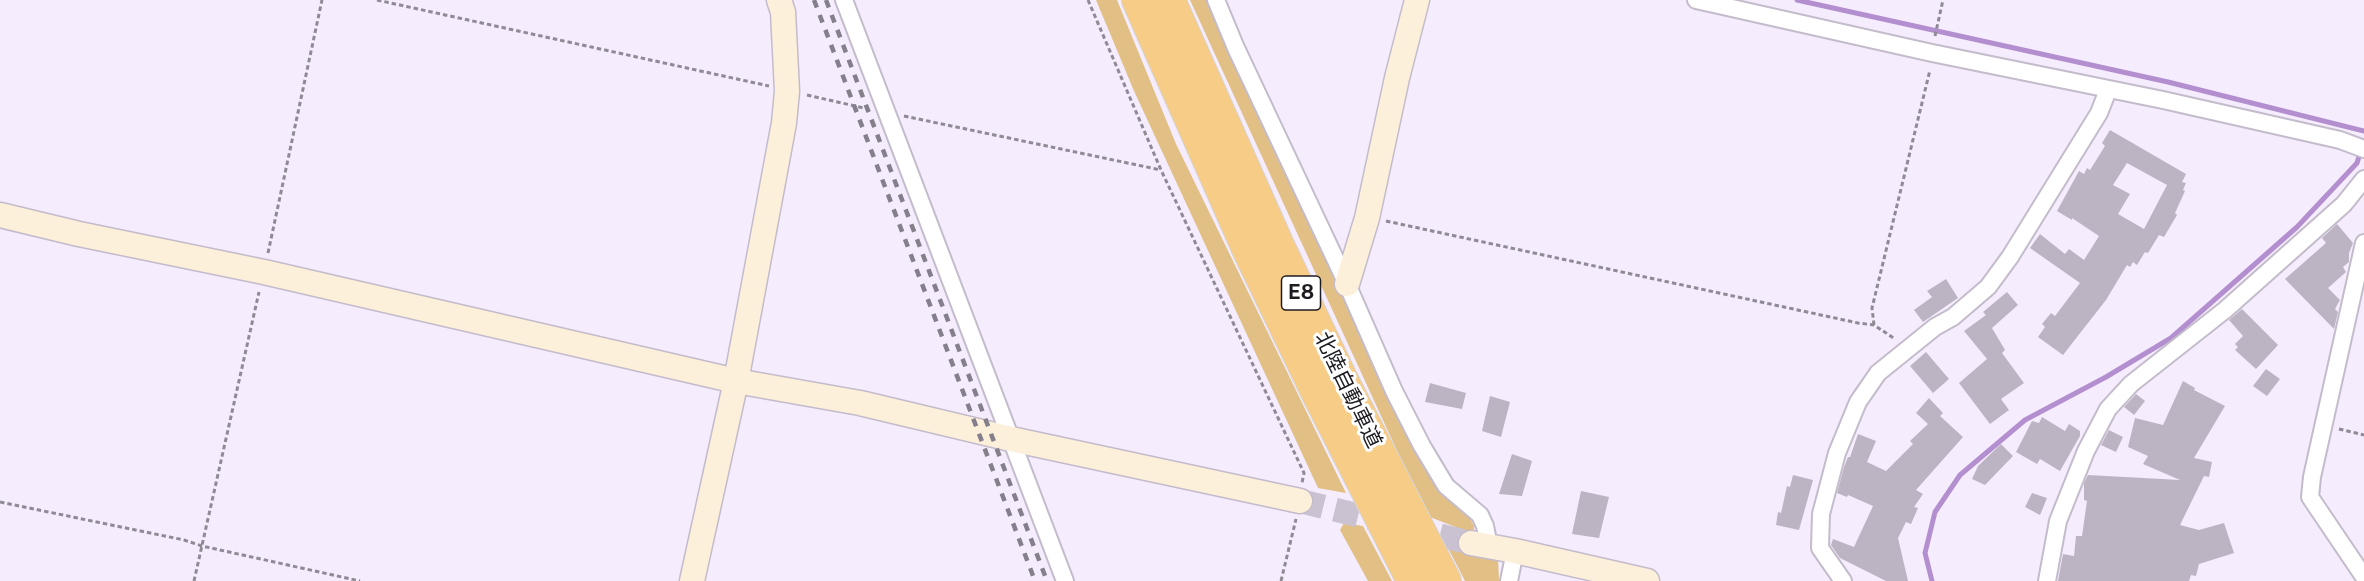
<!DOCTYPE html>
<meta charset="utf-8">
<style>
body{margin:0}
canvas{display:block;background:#f5ecfd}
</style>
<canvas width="2364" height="581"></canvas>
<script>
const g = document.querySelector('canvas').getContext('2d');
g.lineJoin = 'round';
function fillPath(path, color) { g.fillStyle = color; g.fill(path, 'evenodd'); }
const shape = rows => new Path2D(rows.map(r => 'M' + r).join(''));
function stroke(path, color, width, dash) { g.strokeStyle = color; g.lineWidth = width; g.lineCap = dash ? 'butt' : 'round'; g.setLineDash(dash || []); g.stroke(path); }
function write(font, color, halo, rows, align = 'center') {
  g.font = font + ' "Public Sans","Noto Sans JP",sans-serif'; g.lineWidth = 6; g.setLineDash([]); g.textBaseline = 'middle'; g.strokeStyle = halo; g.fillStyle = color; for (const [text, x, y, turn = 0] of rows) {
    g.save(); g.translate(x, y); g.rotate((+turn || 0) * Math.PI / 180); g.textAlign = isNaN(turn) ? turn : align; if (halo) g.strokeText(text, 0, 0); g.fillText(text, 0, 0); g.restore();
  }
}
const green = shape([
 [1096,0,1117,0,1176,144,1346,493,1318,488,1134,91],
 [1190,0,1210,0,1339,281,1467,513,1474,526,1474,534,1427,516],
 [1344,523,1363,526,1392,581,1368,581,1340,530],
 [1448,548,1498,559,1499,581,1465,581]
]);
const stream = shape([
 [1797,0,2168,82,2364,131],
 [1932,581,1925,553,1935,512,1960,475,2025,420,2106,377,2171,338,2297,227,2357,163,2361,150]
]);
const building = shape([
 [2110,130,2186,174,2182,182,2186,183,2183,190,2185,191,2175,213,2177,215,2164,237,2159,235,2148,253,2145,252,2137,265,2133,262,2130,267,2127,265,2106,300,2063,355,2038,337,2045,327,2042,324,2051,313,2055,316,2080,283,2030,248,2040,234,2065,254,2069,249,2084,260,2099,236,2072,218,2072,220,2057,211,2079,171,2084,174,2087,168,2090,170,2105,146,2102,143],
 [2127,163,2167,185,2144,229,2118,214,2130,194,2113,185],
 [2337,224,2353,243,2349,253,2349,262,2343,267,2346,272,2328,288,2340,300,2335,309,2338,312,2334,329,2285,279,2326,243,2322,238],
 [1946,279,1958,298,1923,322,1914,310,1932,297,1927,291],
 [2007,292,2018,305,1992,328,2005,350,2002,353,2024,383,2001,399,2009,410,1990,424,1959,383,1987,359,1964,331,1986,315,1983,312],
 [2242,309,2278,345,2256,369,2235,350,2238,347,2235,344,2243,336,2229,320],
 [1926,352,1949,379,1933,393,1910,366],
 [2266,369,2280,379,2267,396,2253,386],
 [2183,381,2195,388,2194,390,2225,406,2194,458,2212,462,2209,477,2204,476,2180,525,2199,530,2224,523,2234,553,2199,564,2196,576,2191,575,2189,581,2058,581,2063,554,2074,556,2076,536,2082,536,2087,501,2084,500,2084,483,2088,475,2180,480,2143,464,2148,456,2128,447,2135,418,2163,425],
 [1430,383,1466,393,1462,409,1425,402],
 [2136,394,2145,401,2134,415,2124,407],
 [1490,396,1510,402,1501,437,1482,431],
 [1929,398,1943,413,1940,416,1963,437,1916,490,1923,494,1914,507,1918,508,1911,524,1906,522,1898,538,1908,581,1886,581,1840,558,1831,545,1833,539,1854,547,1873,506,1848,495,1847,497,1837,493,1844,467,1848,457,1850,457,1858,434,1876,441,1867,462,1886,471,1913,444,1910,441,1928,424,1916,413],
 [2042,417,2065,431,2069,424,2080,431,2080,436,2060,471,2040,459,2037,464,2016,452,2032,421,2039,423],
 [2109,430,2123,437,2116,452,2101,445],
 [2001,444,2013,456,1985,485,1972,479,1978,466],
 [1512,454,1532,461,1522,496,1499,494],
 [1793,475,1813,480,1799,530,1776,525,1778,512,1781,513,1787,486,1790,487],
 [1581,491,1609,497,1599,538,1572,534],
 [2032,493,2047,498,2040,515,2025,507]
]);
const secondaryTunnel = shape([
 [1300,501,1471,543]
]);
const path = shape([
 [377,0,769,86],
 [1088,0,1161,170,1304,473,1302,483],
 [1935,36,1943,0],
 [807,95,868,109],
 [904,116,1161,170],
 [1386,221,1858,323,1874,325,1895,339],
 [268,253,322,0],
 [1874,325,1872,308,1930,70],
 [2339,429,2364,435],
 [0,502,184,540,202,546,360,581],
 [194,581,259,292],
 [1281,581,1296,519]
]);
const street = shape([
 [844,0,1065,581],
 [1216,0,1236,48,1347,284,1394,391,1422,446,1446,486,1480,515,1485,526,1489,546],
 [1696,0,1932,53,2163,100,2340,140,2364,149],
 [2364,243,2312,477,2310,497,2364,577],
 [1509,581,1515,551],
 [1843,581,1820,548,1821,514,1837,453,1858,402,1878,373,1935,327,1953,317,1988,287,2010,257,2099,113,2108,90],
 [2047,581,2058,521,2086,451,2108,409,2131,384,2225,310,2344,204,2364,179]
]);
const secondary = shape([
 [0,215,79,234,264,272,736,381,860,403,1011,439,1300,501],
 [1347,284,1367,218,1397,78,1417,0],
 [1471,543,1515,551,1647,581],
 [692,581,736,381,784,123,787,91,783,12,779,0]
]);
const highway = shape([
 [1138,0,1248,249,1317,392,1413,581],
 [1169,0,1277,243,1342,380,1445,581]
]);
const rail = shape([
 [814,0,1035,581],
 [826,0,1047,581]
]);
const shields = [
 [1301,293,39]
];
const shieldNames = [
 ["E8",1301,293]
];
const streetNames = [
 ["北陸自動車道",1348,390,64]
];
fillPath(green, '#e2bf84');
stroke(stream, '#b38fcf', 5);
fillPath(building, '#bcb4c3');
stroke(secondaryTunnel, '#cac2d1', 24, [24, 12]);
stroke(street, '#c4bbcb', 20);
stroke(secondary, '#c4bbcb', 27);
stroke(highway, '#d6d6d7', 34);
stroke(path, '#908a95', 3, [4.5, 3]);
stroke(street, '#fff', 16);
stroke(secondary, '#fcf0db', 24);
stroke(highway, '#f6cc86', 32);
stroke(rail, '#847f8a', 4.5, [8, 8]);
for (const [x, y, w] of shields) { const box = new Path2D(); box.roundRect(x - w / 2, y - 17, w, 34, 4.5); g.fillStyle = '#fff'; g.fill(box); stroke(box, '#1e1b21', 1.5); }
write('bold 20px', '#1e1b21', null, shieldNames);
write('21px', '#1e1b21', '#fff', streetNames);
</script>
